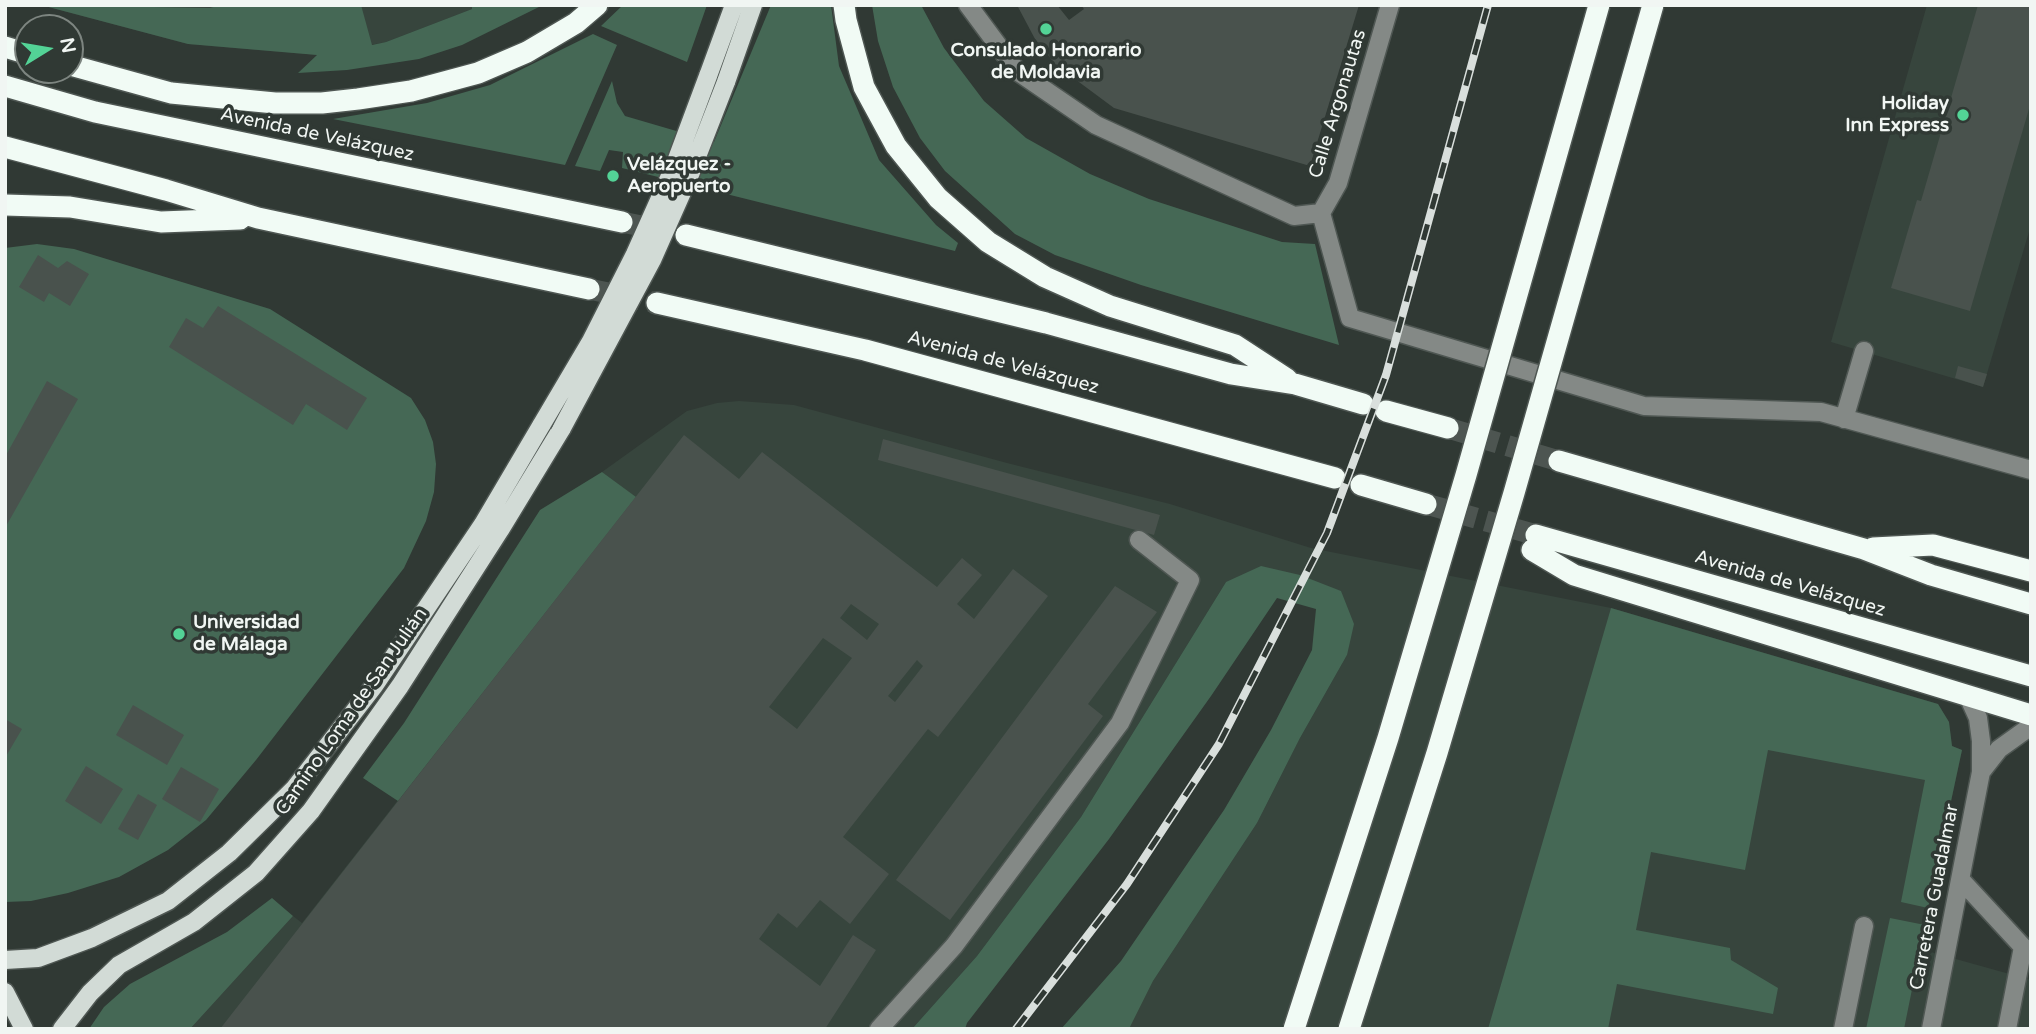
<!DOCTYPE html>
<meta charset="utf-8">
<style>
body{margin:0}
#map{position:relative;width:2036px;height:1034px;overflow:hidden;background:#303934;font-family:"Varela Round",sans-serif}
canvas{display:block}
.frame{position:absolute;inset:0;border:7px solid #f1f6f3;pointer-events:none}
.north{position:absolute;left:14px;top:14px;width:70px;height:70px;box-sizing:border-box;background:#303934;border:2px solid #7d8580;border-radius:50%;rotate:79deg;font-size:19px;font-weight:700;line-height:28px;text-align:center;color:#f1f6f3}
.north::after{content:'';display:block;margin:auto;width:24px;height:32px;background:#53d396;clip-path:polygon(50% 0,100% 100%,50% 72%,0 100%)}
</style>
<div id="map">
<canvas width="2036" height="1034"></canvas>
<div class="frame"></div>
<div class="north">N</div>
</div>
<script>
const g = document.querySelector('canvas').getContext('2d');
g.lineJoin = 'round';
function fillPath(path, color) { g.fillStyle = color; g.fill(path, 'evenodd'); }
const shape = rows => new Path2D(rows.map(r => 'M' + r).join(''));
function stroke(path, color, width, dash) { g.strokeStyle = color; g.lineWidth = width; g.lineCap = dash ? 'butt' : 'round'; g.setLineDash(dash || []); g.stroke(path); }
function write(font, color, halo, rows, align = 'center') {
  g.font = font + ' "Varela Round",sans-serif'; g.lineWidth = 7; g.setLineDash([]); g.textBaseline = 'middle'; g.strokeStyle = halo; g.fillStyle = color; for (const [text, x, y, turn = 0] of rows) {
    g.save(); g.translate(x, y); g.rotate((+turn || 0) * Math.PI / 180); g.textAlign = isNaN(turn) ? turn : align; if (halo) g.strokeText(text, 0, 0); g.fillText(text, 0, 0); g.restore();
  }
}
const built = shape([
 [41,5,472,5,472,9,386,42,318,55,188,44],
 [1927,5,2031,5,2031,225,1983,387,1831,342],
 [739,401,794,405,1007,463,1170,504,1311,548,1611,608,1938,704,1949,722,1952,746,1962,750,1920,949,2031,980,2031,1029,1129,1029,1153,981,1257,823,1300,738,1347,655,1341,591,1226,582,1081,817,977,956,912,1029,190,1029,293,916,302,923,635,497,602,472,687,411,717,403]
]);
const green = shape([
 [41,5,210,8,220,5,361,5,372,45,386,42,472,9,472,5,543,5,462,45,419,59,347,70,298,73,317,55,188,44],
 [623,5,707,5,687,62,601,26],
 [771,5,831,5,839,66,879,160,936,225,958,243,955,251,622,168,623,152,609,150,600,171,575,166,612,81,617,103,625,116,714,142],
 [872,5,921,5,944,48,984,101,1026,138,1090,174,1149,199,1282,242,1315,244,1339,345,1141,285,1055,255,1015,234,945,171,920,138,893,87,878,41],
 [593,34,617,45,565,165,333,119,427,103,490,85],
 [37,244,74,249,270,309,411,398,425,420,433,442,436,464,434,492,426,521,404,568,256,760,206,820,168,850,119,877,68,893,31,901,5,902,5,248],
 [602,472,636,497,398,801,363,778,404,723,540,510],
 [1261,566,1300,575,1341,591,1354,624,1347,655,1300,738,1257,823,1153,981,1129,1029,1061,1029,1121,961,1224,810,1271,730,1312,650,1316,609,1277,598,1211,696,1109,839,967,1023,965,1029,912,1029,977,956,1081,817,1226,582],
 [1611,608,1938,704,1949,722,1952,746,1962,750,1928,908,1901,902,1925,780,1768,750,1745,870,1651,852,1636,930,1730,948,1731,960,1778,988,1773,1014,1617,984,1608,1029,1488,1029],
 [272,898,293,916,190,1029,89,1029,104,1007,130,984,227,932],
 [1890,918,1925,925,1904,1029,1866,1029]
]);
const building = shape([
 [1017,5,1057,5,1069,20,1084,9,1081,5,1359,5,1310,166,1114,108,1056,65,1035,39],
 [1978,5,2031,5,2031,102,1970,311,1891,288,1917,200,1921,201],
 [38,255,58,268,67,261,89,274,70,306,49,293,44,302,19,287],
 [218,306,367,398,347,430,306,404,293,425,169,347,186,318,203,328],
 [1958,366,1987,374,1983,387,1955,378],
 [47,381,78,399,5,528,5,457],
 [684,435,739,479,762,452,937,587,962,558,982,575,957,604,974,619,1013,569,1048,596,938,737,928,729,843,837,889,874,850,924,820,900,797,928,778,913,759,939,820,986,853,935,876,950,825,1029,220,1029],
 [851,604,879,624,867,640,840,618],
 [823,638,852,658,797,729,769,707],
 [917,660,923,666,895,702,888,696],
 [883,439,1160,515,1154,535,878,460],
 [1115,586,1157,612,1088,704,1103,716,950,920,896,880],
 [133,705,184,735,167,765,116,735],
 [5,719,22,729,5,758],
 [86,766,123,789,101,824,65,801],
 [181,767,219,789,200,822,162,799],
 [138,794,157,805,138,840,118,829]
]);
const highwayTunnel = shape([
 [622,222,686,235],
 [589,289,657,303],
 [1448,428,1559,461],
 [1426,504,1536,535]
]);
const minor = shape([
 [968,5,1017,71,1096,125,1294,216,1321,213],
 [1321,213,1350,318,1644,406,1821,412,2031,470],
 [1321,213,1338,183,1390,5],
 [1844,419,1864,351],
 [1981,772,1999,749,2031,726],
 [1961,880,2023,947,2007,1029],
 [879,1029,954,946,1120,723,1190,580,1139,540],
 [1843,1029,1864,926],
 [1931,1029,1981,772,1981,741,1978,718,1968,696]
]);
const major = shape([
 [708,76,734,5],
 [726,82,753,5],
 [5,960,38,958,92,938,168,901,229,853,294,789,374,686,483,524,542,424],
 [5,992,24,1029],
 [62,1029,90,993,119,965,194,922,256,873,311,811,400,686,500,530,562,428]
]);
const highway = shape([
 [844,5,846,20,864,87,896,146,938,198,988,242,1045,277,1110,306,1235,345,1287,379],
 [5,47,28,54],
 [70,65,171,93,275,103,322,103,358,99,411,91,478,73,527,52,576,23,597,5],
 [5,86,95,112,622,222],
 [5,147,166,190,258,218,589,289],
 [5,205,70,207,161,222,240,219],
 [686,235,1046,323,1231,374,1295,384,1363,404],
 [657,303,865,350,1335,478],
 [1386,411,1448,428],
 [1559,461,1864,549,1931,575,2031,604],
 [1361,485,1426,504],
 [1536,535,2031,676],
 [1873,548,1933,545,2031,571],
 [1532,550,1574,575,2031,715]
]);
const rail = shape([
 [1016,1029,1127,884,1219,744,1327,533,1386,375,1488,5]
]);
const majorBridge = shape([
 [542,424,591,341,635,254,674,167,708,76],
 [562,428,652,260,691,172,726,82]
]);
const highwayBridge = shape([
 [1294,1029,1388,738,1466,475,1599,5],
 [1349,1029,1437,753,1514,493,1653,5]
]);
const markers = [
 [1046,29,7,"#53d396"],
 [1963,115,7,"#53d396"],
 [613,176,7,"#53d396"],
 [179,634,7,"#53d396"]
];
const poiNames = [
 ["Consulado Honorario",1046,51,"center"],
 ["de Moldavia",1046,73,"center"],
 ["Holiday",1949,104,"right"],
 ["Inn Express",1949,126,"right"],
 ["Velázquez -",627,165],
 ["Aeropuerto",627,187],
 ["Universidad",193,623],
 ["de Málaga",193,645]
];
const streetNames = [
 ["Calle Argonautas",1338,104,-73],
 ["Avenida de Velázquez",317,135,12],
 ["Avenida de Velázquez",1003,363,15],
 ["Avenida de Velázquez",1790,584,16],
 ["Camino Loma de San Julián",352,712,-55],
 ["Carretera Guadalmar",1935,897,-79]
];
fillPath(built, '#37453d');
fillPath(green, '#456855');
fillPath(building, '#49524d');
stroke(highwayTunnel, '#4d5551', 21, [21, 10]);
stroke(minor, '#4f5753', 21);
stroke(major, '#4f5753', 21);
stroke(highway, '#4f5753', 24);
stroke(minor, '#848986', 18);
stroke(major, '#d2dbd6', 18);
stroke(highway, '#f1fbf5', 21);
stroke(rail, '#d9dfdc', 8);
stroke(rail, '#303934', 5, [16]);
stroke(majorBridge, '#4f5753', 21, []);
stroke(highwayBridge, '#4f5753', 24, []);
stroke(majorBridge, '#d2dbd6', 18);
stroke(highwayBridge, '#f1fbf5', 21);
for (const [x, y, r, color] of markers) { const dot = new Path2D(); dot.arc(x, y, r, 0, 2 * Math.PI); g.fillStyle = color; g.fill(dot); stroke(dot, '#303934', 2.5); }
write('bold 19px', '#f1f6f3', '#303934', poiNames, 'left');
write('19px', '#f1f6f3', '#303934', streetNames);
</script>
